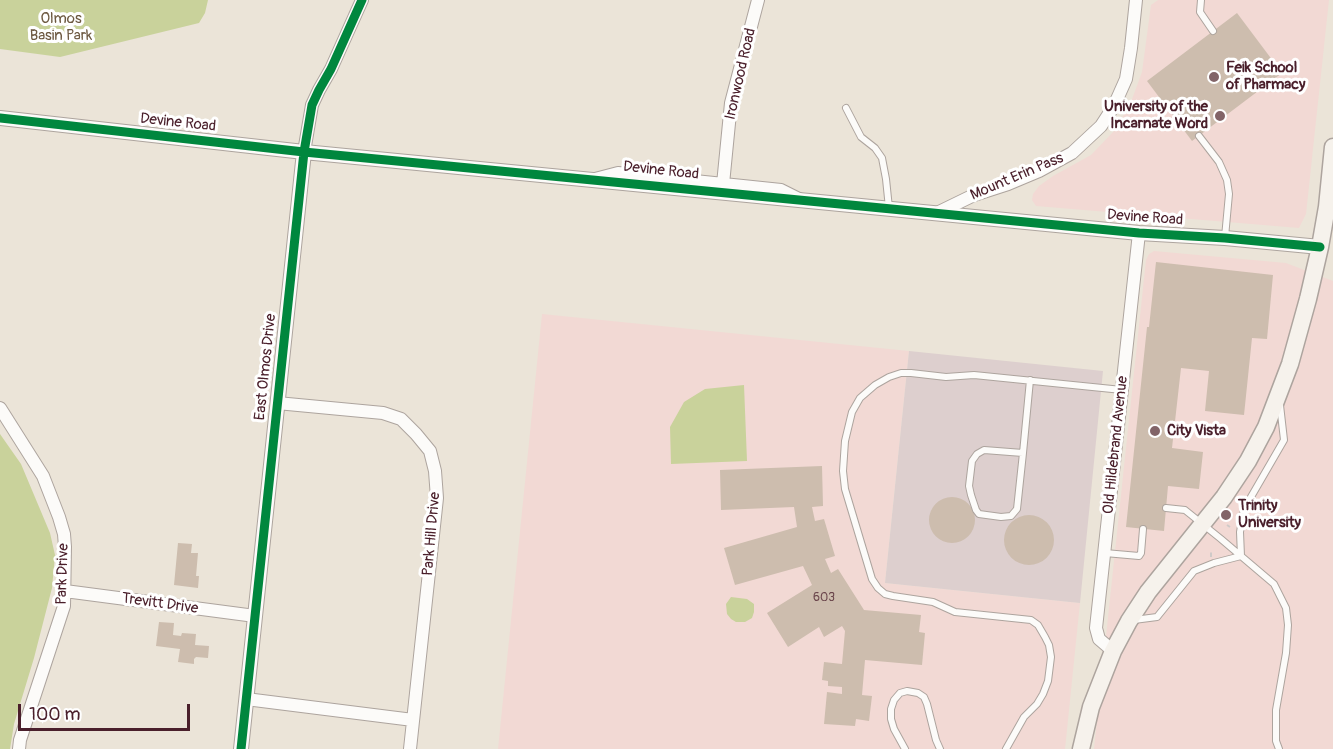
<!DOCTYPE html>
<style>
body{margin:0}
#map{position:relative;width:1333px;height:749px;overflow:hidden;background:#ebe4d8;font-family:Pangolin,sans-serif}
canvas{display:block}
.scale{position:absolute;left:18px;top:704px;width:172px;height:27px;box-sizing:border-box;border:3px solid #4a1f2b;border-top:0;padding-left:8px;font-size:18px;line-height:21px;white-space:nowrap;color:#4a1f2b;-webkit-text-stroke:4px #fff;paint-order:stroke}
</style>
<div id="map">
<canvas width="1333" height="749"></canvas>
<div class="scale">100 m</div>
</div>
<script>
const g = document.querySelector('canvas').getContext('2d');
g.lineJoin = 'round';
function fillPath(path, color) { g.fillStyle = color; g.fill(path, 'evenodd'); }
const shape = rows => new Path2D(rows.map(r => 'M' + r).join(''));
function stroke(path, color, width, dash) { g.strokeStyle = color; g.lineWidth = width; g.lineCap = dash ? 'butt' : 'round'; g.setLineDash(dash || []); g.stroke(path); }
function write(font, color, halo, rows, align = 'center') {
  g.font = font + ' Pangolin,sans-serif'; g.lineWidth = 6; g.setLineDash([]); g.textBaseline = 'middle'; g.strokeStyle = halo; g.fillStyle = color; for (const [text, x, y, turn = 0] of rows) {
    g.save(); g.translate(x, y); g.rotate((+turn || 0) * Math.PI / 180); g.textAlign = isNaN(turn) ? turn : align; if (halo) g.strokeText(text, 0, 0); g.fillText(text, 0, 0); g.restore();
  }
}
const built = shape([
 [1158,0,1329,0,1306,214,1299,228,1036,206,1032,200,1033,194,1039,186,1053,176,1091,155,1115,130,1131,102,1142,72,1151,5],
 [1154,251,1286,263,1333,281,1333,749,1094,749,1146,260,1149,254],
 [542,314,909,351,885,583,1080,603,1065,749,498,749]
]);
const industrial = shape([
 [909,351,1103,371,1080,603,885,583]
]);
const green = shape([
 [0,0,208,0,205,13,199,23,60,57,0,49],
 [744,385,747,461,671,464,670,427,684,402,705,389],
 [0,434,21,464,50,533,55,555,52,588,34,658,14,724,10,749,0,749],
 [731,597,747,599,754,604,754,612,752,618,745,622,736,622,731,619,727,614,726,604]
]);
const building = shape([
 [1237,13,1282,73,1192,141,1147,81],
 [1156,262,1273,275,1267,339,1252,338,1244,415,1205,411,1209,371,1181,368,1172,448,1203,452,1199,489,1168,486,1164,531,1126,527,1147,327,1149,327],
 [822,466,823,506,812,507,815,521,824,519,835,556,825,559,831,573,838,569,864,610,921,615,919,632,925,633,922,665,865,660,862,695,872,696,869,721,856,719,855,726,824,724,827,692,842,694,842,687,828,686,828,681,822,680,824,662,842,664,845,631,842,626,824,637,819,627,788,647,767,613,812,585,803,566,735,585,724,548,797,527,794,507,721,510,720,470],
 '929 520a23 23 0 1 1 46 0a23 23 0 1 1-46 0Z',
 '1004 540a25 25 0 1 1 50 0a25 25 0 1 1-50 0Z',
 [178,543,192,544,191,553,198,553,196,576,199,576,198,588,174,585],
 [159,622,174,623,173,635,181,636,182,633,196,634,195,645,209,646,208,658,196,657,194,659,194,664,178,662,180,649,156,646]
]);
const path = shape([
 [1227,525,1230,527],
 [1211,557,1211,550]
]);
const service = shape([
 [1201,0,1200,12,1213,31],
 [846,108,861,137,875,148,882,158,886,179,889,208],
 [1199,136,1219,162,1227,180,1229,194,1225,237],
 [1023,453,984,450,977,454,972,461,969,486,971,495,976,510,979,514,1001,517,1011,516,1017,509,1023,453,1030,380],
 [1166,508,1185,510,1221,539,1274,584,1286,608,1288,625,1286,653,1276,710,1276,741,1279,749],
 [1105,553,1139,556,1141,553,1143,529],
 [1241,556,1240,532,1244,509,1284,440,1280,405],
 [1134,620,1157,617,1194,571,1214,563,1241,556],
 [905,749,894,729,891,719,891,709,894,700,900,693,907,691,918,693,924,697,927,704,936,740,940,749],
 [1006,749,1024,717,1037,704,1043,694,1048,681,1051,657,1049,645,1045,637,1038,625,1031,620,955,612,933,602,893,596,885,594,878,588,872,579,845,489,843,471,845,441,852,412,860,398,875,385,889,377,901,373,911,373,946,377,974,375,1122,390]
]);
const minor = shape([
 [304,152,312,105,319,90,331,69,362,0],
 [595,179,618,173,781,190,799,199],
 [723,184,731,103,758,0],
 [937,213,974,195,1008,184,1039,171,1072,153,1101,126,1114,106,1126,79,1131,48,1136,0],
 [277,403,383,413,401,419,416,434,430,451,435,471,437,498,410,749],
 [0,408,43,476,59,517,64,534,65,547,64,606,20,740,19,749],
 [65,591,255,616],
 [1113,651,1099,639,1096,628,1139,233],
 [246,699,413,720]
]);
const tertiary = shape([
 [0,118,304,152,1139,233,1225,238,1320,247],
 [241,749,304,152]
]);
const secondary = shape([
 [1081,749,1091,707,1113,651,1129,621,1148,592,1224,497,1248,461,1266,427,1290,364,1308,299,1320,247,1327,207,1333,147]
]);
const cycleway = shape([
 [0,118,304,152,1139,233,1225,238,1320,247],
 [241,749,304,152,312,105,319,90,331,69,362,0]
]);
const markers = [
 [1214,77,6,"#826468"],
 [1220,116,6,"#826468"],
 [1155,431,6,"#826468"],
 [1226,515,6,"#826468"]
];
const numberNames = [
 ["603",824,598]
];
const parkNames = [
 ["Olmos",61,19],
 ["Basin Park",61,36]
];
const poiNames = [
 ["Feik School",1226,68],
 ["of Pharmacy",1226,85],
 ["University of the",1208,107,"right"],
 ["Incarnate Word",1208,124,"right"],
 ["City Vista",1167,431],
 ["Trinity",1238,506],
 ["University",1238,523]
];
const streetNames = [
 ["Ironwood Road",741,74,-77],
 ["Devine Road",178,123,6],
 ["Devine Road",661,171,6],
 ["Mount Erin Pass",1017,177,-23],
 ["Devine Road",1145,218,4],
 ["East Olmos Drive",266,367,-84],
 ["Old Hildebrand Avenue",1116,445,-84],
 ["Park Hill Drive",432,534,-85],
 ["Park Drive",63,574,-88],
 ["Trevitt Drive",160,604,8]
];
fillPath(built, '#f2d9d4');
fillPath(industrial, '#ddcfce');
fillPath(green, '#c9d29b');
fillPath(building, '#cdbdae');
stroke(service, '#ada49e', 8);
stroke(minor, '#ada49e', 14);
stroke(tertiary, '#ada49e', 16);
stroke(secondary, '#ada49e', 19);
stroke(path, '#cfcac8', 2, [4.5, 4.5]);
stroke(service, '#fcfbf9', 6);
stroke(minor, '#fcfbf9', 12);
stroke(tertiary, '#fcfbf9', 14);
stroke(secondary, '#f6f2ec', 16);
stroke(cycleway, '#00873e', 9);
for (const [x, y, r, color] of markers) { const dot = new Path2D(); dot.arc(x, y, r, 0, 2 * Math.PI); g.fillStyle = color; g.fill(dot); stroke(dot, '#fff', 2); }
write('12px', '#6b464c', null, numberNames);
write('15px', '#6d5941', '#fff', parkNames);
write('bold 15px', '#4a1f2b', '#fff', poiNames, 'left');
write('15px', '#4a1f2b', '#fff', streetNames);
</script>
